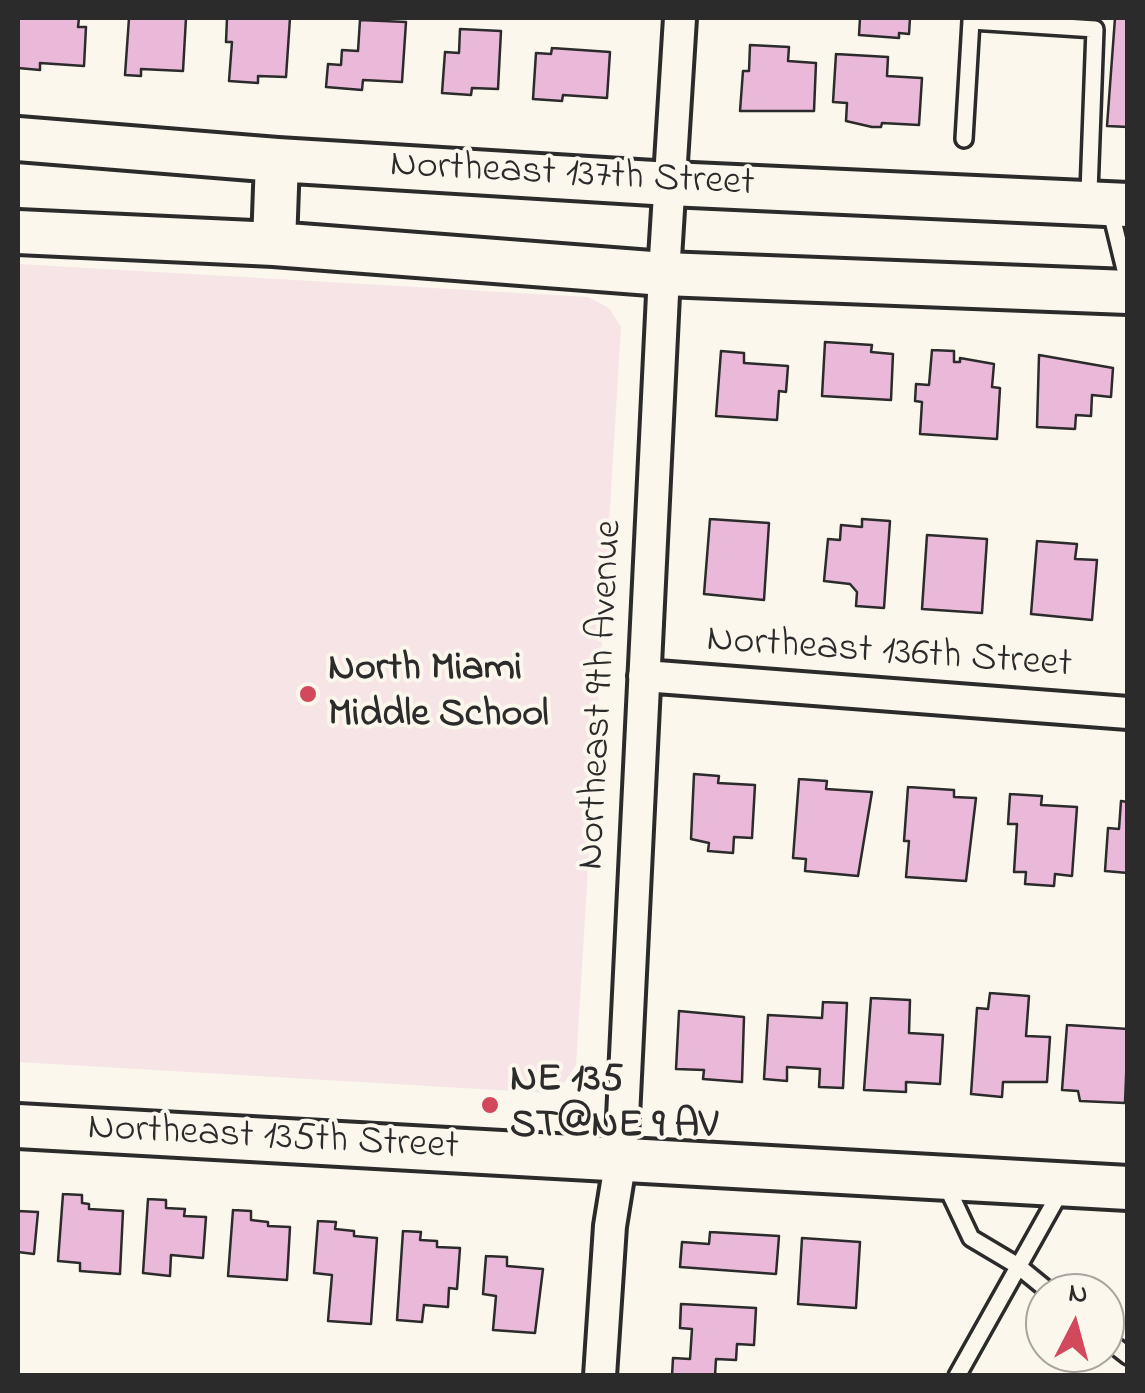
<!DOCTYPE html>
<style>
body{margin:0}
#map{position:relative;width:1145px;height:1393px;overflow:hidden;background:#fbf7ec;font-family:"Indie Flower",sans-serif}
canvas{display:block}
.frame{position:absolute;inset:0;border:20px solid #2b2b2b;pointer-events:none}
.north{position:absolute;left:1025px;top:1273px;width:100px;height:100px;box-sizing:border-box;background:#fbf7ec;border:2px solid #a8a59f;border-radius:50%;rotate:6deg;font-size:28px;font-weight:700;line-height:40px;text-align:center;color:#2b2b2b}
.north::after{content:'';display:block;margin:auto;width:35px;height:45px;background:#d1495b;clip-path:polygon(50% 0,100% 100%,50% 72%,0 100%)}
</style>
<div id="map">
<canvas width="1145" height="1393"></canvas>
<div class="frame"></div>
<div class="north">N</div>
</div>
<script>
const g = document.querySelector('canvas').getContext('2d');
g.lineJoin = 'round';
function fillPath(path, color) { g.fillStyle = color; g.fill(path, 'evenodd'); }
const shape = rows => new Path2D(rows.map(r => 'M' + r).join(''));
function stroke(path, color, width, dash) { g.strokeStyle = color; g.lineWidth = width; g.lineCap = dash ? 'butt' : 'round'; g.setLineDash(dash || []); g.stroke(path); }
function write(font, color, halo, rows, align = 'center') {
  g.font = font + ' "Indie Flower",sans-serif'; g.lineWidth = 8; g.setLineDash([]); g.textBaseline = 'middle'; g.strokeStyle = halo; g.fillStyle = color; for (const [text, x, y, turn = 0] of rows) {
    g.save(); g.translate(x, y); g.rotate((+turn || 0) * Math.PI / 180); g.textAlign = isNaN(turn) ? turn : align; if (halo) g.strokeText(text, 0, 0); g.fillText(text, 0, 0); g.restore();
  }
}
const built = shape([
 [18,264,588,297,609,308,621,327,576,1065,564,1083,548,1093,18,1062]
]);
const building = shape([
 [18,18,79,18,78,27,86,27,84,66,40,63,40,70,18,68,18,18],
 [129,18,186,18,183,71,141,69,141,76,125,75,129,18],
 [227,18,290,18,286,77,258,76,258,83,229,81,232,42,226,42,227,18],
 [860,18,910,18,909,34,899,33,899,38,859,35,860,18],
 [1115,18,1128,18,1128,127,1107,126,1115,18],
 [360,20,406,22,402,82,363,80,362,90,326,87,328,64,341,65,342,50,358,51,360,20],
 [460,29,501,31,498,89,472,88,471,95,442,93,445,52,459,53,460,29],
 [750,45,789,47,788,61,816,63,814,111,740,111,743,71,749,71,750,45],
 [552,48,610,52,607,98,563,95,562,101,533,99,536,53,551,54,552,48],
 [836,54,888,57,887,76,922,78,919,125,882,123,881,127,872,127,846,121,847,103,833,102,836,54],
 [825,342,872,345,871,352,893,354,891,400,822,396,825,342],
 [932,350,954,351,954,362,960,362,960,358,994,364,992,387,1000,388,997,439,920,434,922,402,915,401,916,384,929,385,932,350],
 [721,351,744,353,744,363,788,366,786,392,779,391,777,420,716,416,721,351],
 [1039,355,1113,368,1111,397,1092,395,1091,416,1076,415,1075,429,1037,427,1039,355],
 [710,519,769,523,764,600,704,594,710,519],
 [862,519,890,521,884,608,856,606,857,592,850,584,824,581,828,539,840,540,841,525,862,527,862,519],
 [927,535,987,539,982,613,922,609,927,535],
 [1037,541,1077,544,1075,559,1097,560,1092,620,1031,614,1037,541],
 [694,774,719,776,718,783,755,785,752,838,734,837,733,853,708,851,709,843,691,839,694,774],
 [799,779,827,781,826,789,872,792,858,876,805,871,806,859,793,858,799,779],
 [908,787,954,790,954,797,976,798,966,881,906,877,909,841,904,841,908,787],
 [1010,794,1042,796,1041,805,1077,807,1072,876,1055,874,1054,886,1025,884,1026,872,1014,872,1017,824,1008,824,1010,794],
 [1121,801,1128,802,1128,873,1105,871,1108,828,1119,829,1121,801],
 [990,993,1029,996,1026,1036,1050,1037,1047,1082,1003,1082,1002,1097,971,1094,977,1008,988,1009,990,993],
 [871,998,910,1000,909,1033,943,1035,940,1084,906,1082,906,1092,864,1090,871,998],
 [823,1002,847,1003,843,1088,819,1087,820,1069,787,1067,787,1081,764,1079,768,1015,822,1018,823,1002],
 [679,1011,744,1017,742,1082,703,1079,704,1070,676,1069,679,1011],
 [1067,1025,1128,1029,1125,1103,1080,1101,1078,1091,1062,1090,1067,1025],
 [63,1194,82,1195,82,1203,89,1204,89,1209,123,1211,120,1274,80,1271,80,1263,58,1261,63,1194],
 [148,1199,166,1200,166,1208,185,1209,184,1216,206,1217,203,1258,171,1255,170,1276,143,1273,148,1199],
 [233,1210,251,1211,251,1220,268,1222,268,1226,290,1227,287,1280,228,1276,233,1210],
 [18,1211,38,1212,34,1254,18,1252,18,1211],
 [318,1221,336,1222,335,1229,354,1231,354,1236,377,1238,371,1324,328,1321,332,1275,314,1273,318,1221],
 [403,1231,421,1232,420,1240,437,1241,437,1247,460,1248,457,1289,449,1288,448,1307,424,1305,422,1322,397,1320,403,1231],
 [710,1232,779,1236,776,1274,680,1267,682,1242,709,1244,710,1232],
 [802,1238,860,1242,856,1308,798,1304,802,1238],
 [486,1256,507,1257,507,1266,543,1269,535,1333,493,1330,496,1296,483,1294,486,1256],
 [681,1304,756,1308,754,1345,737,1344,736,1360,716,1359,715,1376,672,1376,673,1358,690,1359,692,1329,680,1328,681,1304]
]);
const lane = shape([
 [964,139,971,21,1095,29,1089,192,1109,204,1128,282],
 [946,1185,971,1238,1018,1266,1051,1293],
 [1105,1338,1128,1356],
 [957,1376,1063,1187]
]);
const street = shape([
 [644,676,1128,713],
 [600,1376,610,1226,621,1158,664,274,680,18]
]);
const secondary = shape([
 [18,139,277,160,670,184,1128,205],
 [18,232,274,244,664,274,1128,292],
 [274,244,277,160],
 [18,1126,1128,1188]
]);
const markers = [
 [308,694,10,"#d1495b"],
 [490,1105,10,"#d1495b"]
];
const streetNames = [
 ["Northeast 137th Street",572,177,3],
 ["Northeast 136th Street",889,655,4],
 ["Northeast 9th Avenue",603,695,-87],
 ["Northeast 135th Street",273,1140,3]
];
const poiNames = [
 ["North Miami",328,671],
 ["Middle School",328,717],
 ["NE 135",510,1082],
 ["ST@NE 9 AV",510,1128]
];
fillPath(built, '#f6e4e6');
fillPath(building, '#eab8d8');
stroke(building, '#2b2b2b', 2.5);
stroke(lane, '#2b2b2b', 22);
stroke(street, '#2b2b2b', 38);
stroke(secondary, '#2b2b2b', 50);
stroke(lane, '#fbf7ec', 15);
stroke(street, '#fbf7ec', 30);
stroke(secondary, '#fbf7ec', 42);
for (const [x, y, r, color] of markers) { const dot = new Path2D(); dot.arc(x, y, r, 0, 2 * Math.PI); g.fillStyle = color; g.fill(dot); stroke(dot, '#fbf7ec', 4); }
write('40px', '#2b2b2b', '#fbf7ec', streetNames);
write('bold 40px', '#2b2b2b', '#fbf7ec', poiNames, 'left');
</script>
